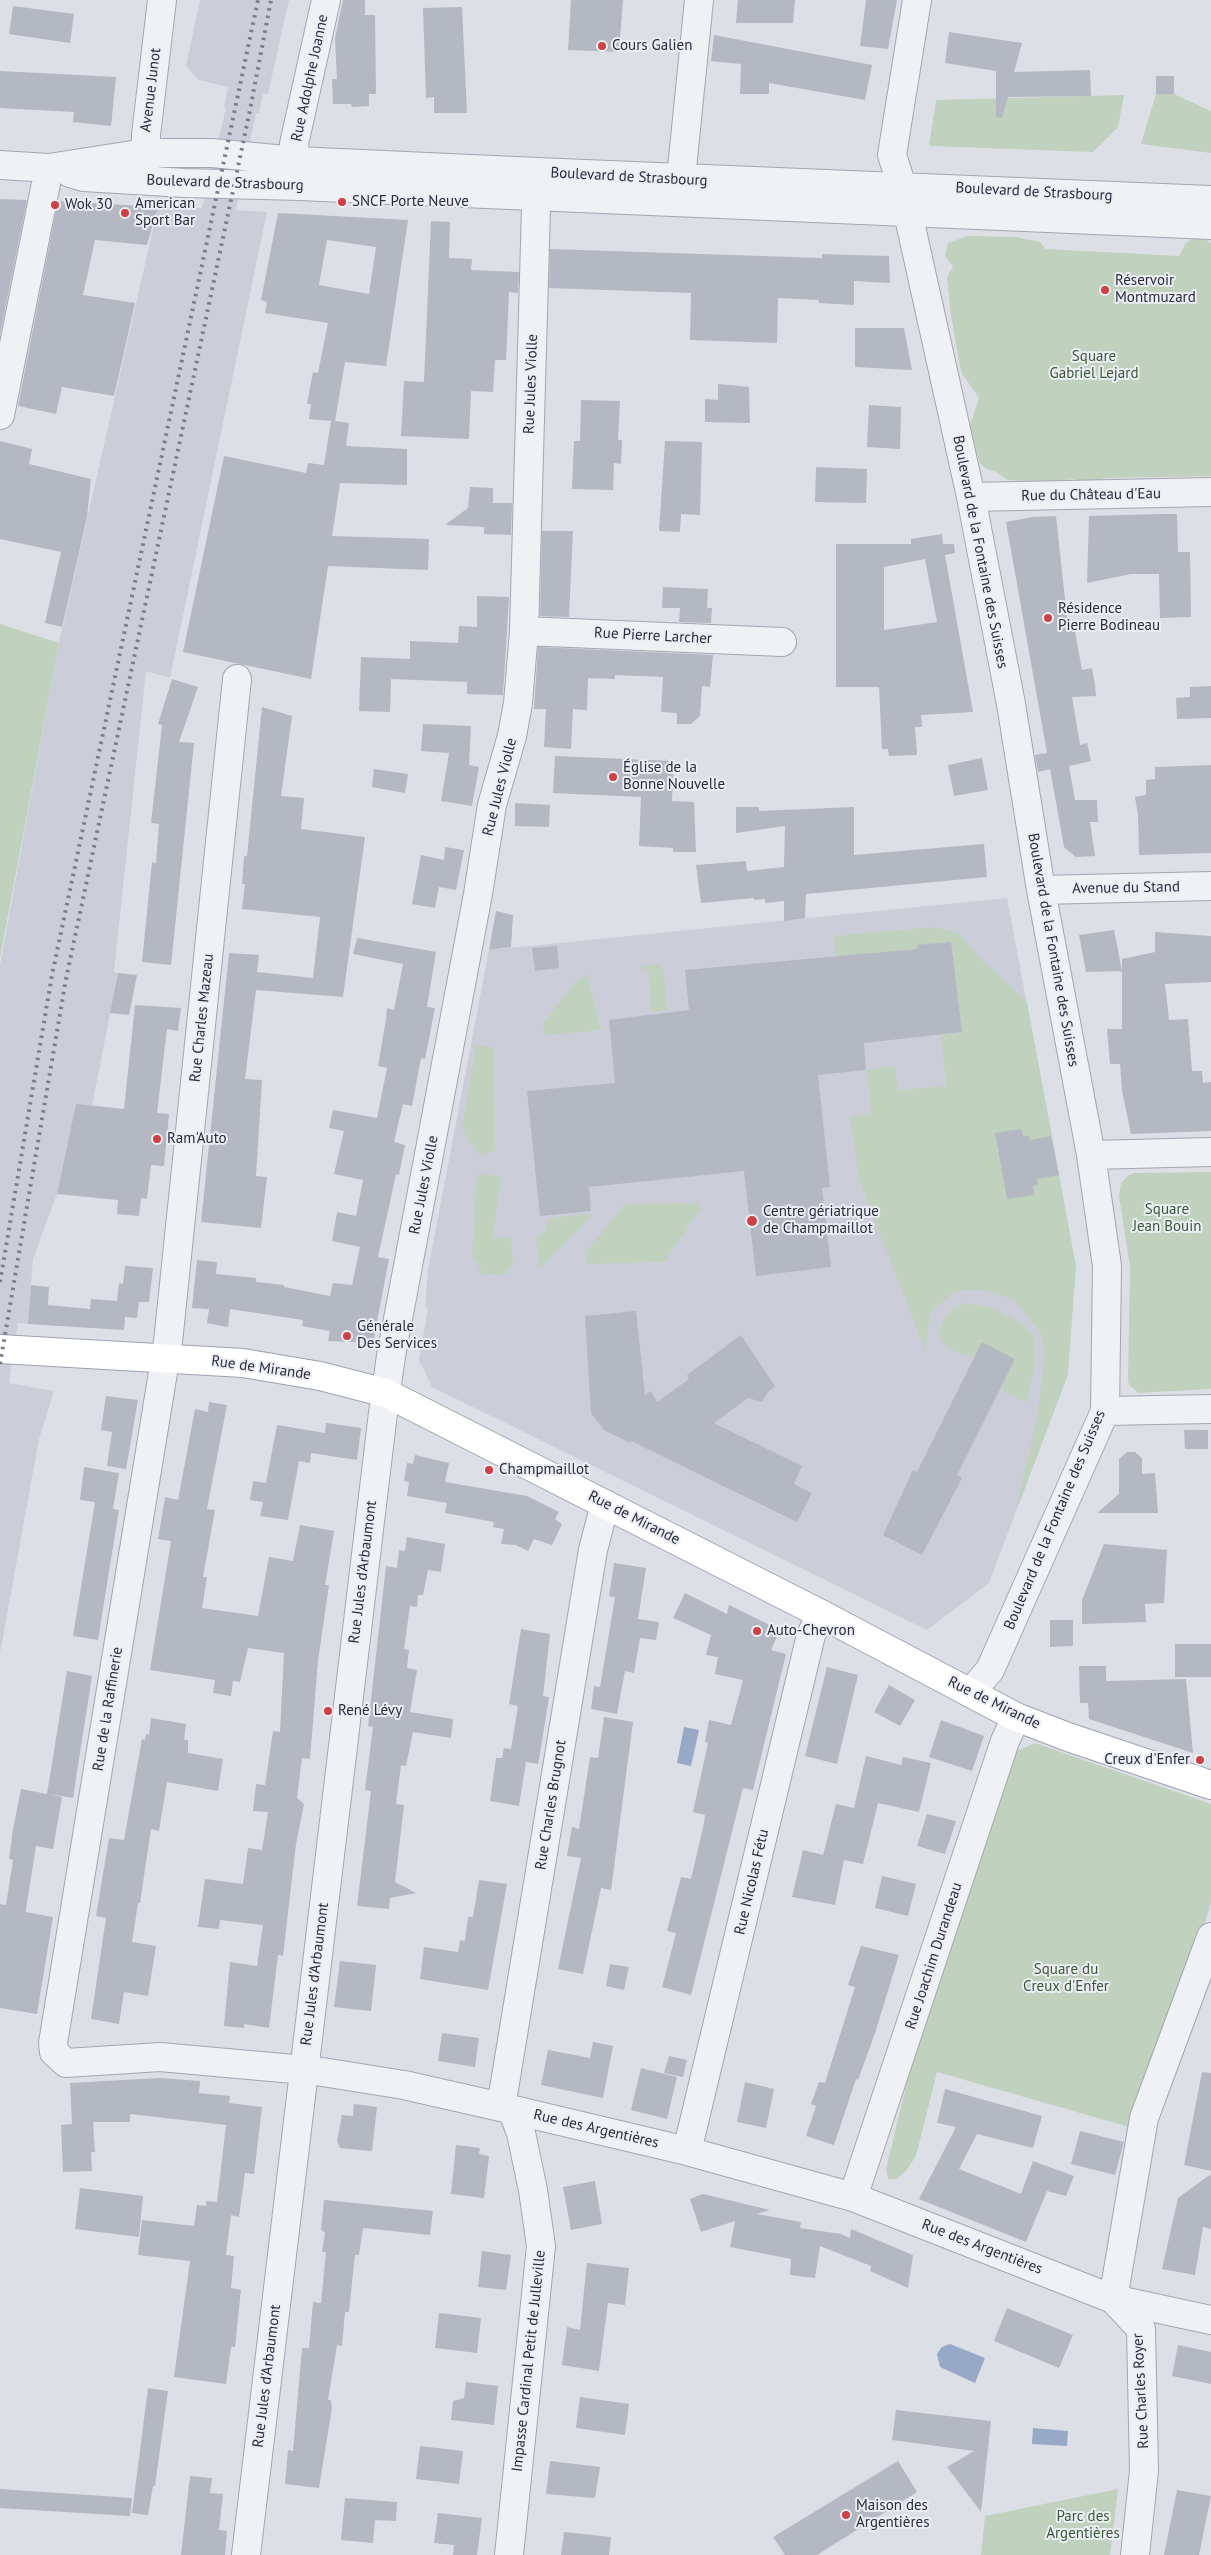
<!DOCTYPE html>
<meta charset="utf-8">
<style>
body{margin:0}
canvas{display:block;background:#dddfe7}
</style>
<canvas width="1211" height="2555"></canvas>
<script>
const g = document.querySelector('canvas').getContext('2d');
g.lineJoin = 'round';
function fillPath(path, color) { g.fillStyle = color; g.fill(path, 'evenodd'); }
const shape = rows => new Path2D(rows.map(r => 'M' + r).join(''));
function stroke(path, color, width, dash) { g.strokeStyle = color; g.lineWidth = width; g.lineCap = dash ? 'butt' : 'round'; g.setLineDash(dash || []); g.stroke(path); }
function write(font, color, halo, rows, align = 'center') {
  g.font = font + ' "PT Sans",sans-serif'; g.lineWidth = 4; g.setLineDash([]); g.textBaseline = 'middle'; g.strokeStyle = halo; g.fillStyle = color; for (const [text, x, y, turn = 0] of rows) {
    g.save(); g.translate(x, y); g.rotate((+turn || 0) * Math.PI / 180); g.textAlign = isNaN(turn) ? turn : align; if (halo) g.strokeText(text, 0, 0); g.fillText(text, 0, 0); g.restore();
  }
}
const built = shape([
 [200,0,289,0,268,94,263,94,259,113,256,113,236,210,267,212,170,678,146,671,114,972,118,973,92,1106,76,1105,57,1194,33,1259,28,1324,18,1323,9,1383,54,1391,39,1439,0,1653,0,965,59,643,158,207,202,208,226,108,224,107,228,87,199,80,186,66],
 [1007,898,1059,1175,1068,1374,989,1583,927,1630,432,1387,419,1360,428,1308,425,1307,428,1270,489,950]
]);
const green = shape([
 [1156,94,1174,94,1211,111,1211,153,1141,144],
 [1124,95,1118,127,1093,152,929,146,936,100],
 [1198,235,1211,243,1211,476,1103,478,1095,487,1081,484,1073,479,1051,482,1007,480,995,471,986,469,979,462,970,425,979,398,961,372,951,315,947,278,953,266,945,256,948,243,968,236,1017,237,1040,242,1045,249,1179,256,1186,243],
 [0,624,59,643,0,958],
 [932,927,950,930,961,935,981,959,1027,1002,1076,1266,1068,1374,1019,1504,1018,1501,1037,1418,1045,1353,1041,1333,1014,1300,984,1290,963,1290,952,1293,935,1308,930,1316,925,1350,859,1180,850,1116,871,1114,867,1070,895,1066,898,1090,946,1086,941,1035,962,1032,951,942,918,945,917,949,836,957,834,936],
 [659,964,664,972,667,1010,652,1012,648,970,642,970,642,966],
 [587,974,601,1030,547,1035,543,1030,543,1024,576,981],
 [476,1045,494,1048,495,1150,478,1155,462,1128],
 [1211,1172,1211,1389,1138,1393,1129,1385,1128,1380,1130,1267,1119,1196,1121,1183,1129,1175,1135,1173],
 [477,1174,501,1176,493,1237,511,1238,513,1263,505,1275,483,1274,472,1256],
 [697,1203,700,1209,664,1262,588,1264,585,1261,585,1253,625,1204],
 [594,1214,542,1266,539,1267,536,1237,538,1234,545,1231,550,1218],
 [966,1303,994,1308,1023,1325,1034,1337,1035,1365,1026,1402,1000,1390,1015,1359,974,1359,950,1349,941,1341,939,1330,944,1319,952,1310],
 [1035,1743,1211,1804,1211,1903,1148,2095,1136,2129,937,2072,916,2156,906,2171,897,2179,888,2179,886,2169,929,1991,1008,1755],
 [1118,2489,1110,2555,981,2555,985,2516]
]);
const water = shape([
 [684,1727,699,1730,691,1766,677,1763],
 [950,2344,985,2358,975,2383,940,2367,937,2354,942,2347],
 [1033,2428,1068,2431,1067,2446,1032,2444]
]);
const building = shape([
 [343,0,365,0,365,15,375,15,376,94,369,94,369,106,352,107,351,104,333,104,332,79,337,79,335,38],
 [571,0,623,0,619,52,568,50],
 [738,0,795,0,793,23,736,23],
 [866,0,897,0,888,49,860,46],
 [13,6,74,14,70,43,9,34],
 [462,7,467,113,434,113,434,97,426,98,423,8],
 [949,32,1022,43,1014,72,1090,70,1091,96,1008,97,1002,118,996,117,996,71,945,63],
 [714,35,872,65,865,100,769,83,769,94,740,94,741,64,711,61],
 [0,71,116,77,111,126,73,122,74,112,0,108],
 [1156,76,1174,76,1174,94,1156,94],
 [0,199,27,200,0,335],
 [58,201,158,207,147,245,95,240,83,295,135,303,114,396,62,387,56,414,18,406],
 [278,213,408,220,386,366,345,362,335,421,349,423,346,446,407,449,407,485,340,483,332,536,429,539,428,570,328,566,311,679,183,652,224,456,306,473,308,463,324,465,331,421,309,419,311,404,307,404,313,372,318,373,328,323,265,313,267,302,261,300],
 [327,240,376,247,369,294,319,285],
 [431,221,450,222,449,258,472,259,471,270,519,272,518,293,509,292,506,360,495,360,493,392,471,391,469,439,401,436,404,381,424,382],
 [550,249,822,258,822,254,889,256,890,283,854,281,854,305,819,303,819,300,778,298,777,343,690,340,691,293,549,288],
 [855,328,904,328,912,370,855,367],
 [718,384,749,387,750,423,705,422,705,399,718,400],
 [581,400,620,401,618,440,622,440,621,464,614,463,613,490,572,489,574,441,580,441],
 [869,405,901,407,900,449,867,447],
 [0,441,32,449,29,464,91,479,87,517,62,627,45,623,61,552,0,539],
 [665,441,702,442,700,515,681,514,680,532,659,531],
 [816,467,867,469,866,503,815,502],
 [470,487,493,488,493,503,512,503,511,535,484,534,484,527,445,525,468,508],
 [1159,514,1177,514,1178,552,1190,552,1191,617,1160,618,1159,574,1131,574,1087,583,1089,516],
 [1056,516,1068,627,1074,626,1082,670,1092,668,1095,685,1096,696,1072,697,1080,745,1087,743,1091,761,1069,766,1075,800,1097,800,1098,822,1090,822,1095,856,1076,857,1064,847,1050,769,1038,772,1035,755,1047,753,1006,522,1033,517],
 [542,531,573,531,569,617,540,616],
 [942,534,943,544,954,544,955,553,945,555,973,712,921,715,922,727,915,727,917,755,889,756,888,749,882,749,879,687,836,687,836,544,911,544,911,539],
 [925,559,937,622,884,630,884,567],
 [663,587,708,589,707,608,712,608,711,623,679,622,680,608,662,608],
 [477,596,509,597,503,695,467,694,467,682,391,679,390,712,359,711,361,657,410,659,410,641,458,643,459,626,477,627],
 [538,647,713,655,710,687,702,686,700,716,691,724,677,724,677,713,661,712,663,677,615,675,615,679,588,678,587,710,573,709,571,749,544,747,546,709,534,709],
 [172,679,198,687,179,742,194,743,171,965,142,962,152,862,156,863,159,824,151,823,162,725,158,724],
 [1211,686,1211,718,1177,719,1176,698,1190,697,1190,687],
 [262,707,292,716,281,796,304,798,301,829,365,837,343,997,256,990,245,1079,262,1080,256,1176,267,1177,261,1228,201,1222,229,953,259,955,257,972,313,978,320,917,242,909,245,884,242,884,244,856,247,856],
 [423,724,471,726,469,765,479,767,472,806,441,801,449,753,421,751],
 [555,756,674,761,672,801,694,802,696,852,673,852,673,848,639,846,641,797,553,793],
 [982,758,988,790,954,796,948,765],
 [1211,765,1211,853,1139,855,1138,815,1135,797,1146,795,1146,780,1155,779,1155,767],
 [374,769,408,774,405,793,372,787],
 [515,803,550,805,549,827,515,826],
 [736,807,759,807,759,811,854,807,854,855,984,844,987,877,806,894,805,918,784,921,784,901,765,903,765,899,754,900,754,898,701,903,696,865,746,861,747,871,784,867,785,826,736,833],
 [445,847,464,850,456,890,439,887,435,908,412,904,421,855,444,860],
 [496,911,513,915,511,947,489,950],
 [1114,930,1122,971,1086,972,1079,935],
 [1155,932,1211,936,1211,982,1165,984,1169,1020,1188,1019,1192,1071,1202,1071,1203,1083,1211,1082,1211,1131,1131,1134,1122,1091,1120,1064,1110,1064,1107,1029,1122,1029,1122,959,1155,952],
 [357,938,436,952,427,1007,435,1008,425,1059,421,1058,412,1106,403,1104,394,1142,405,1145,399,1175,396,1174,378,1257,389,1259,373,1343,328,1341,330,1331,302,1326,303,1320,230,1309,228,1327,207,1323,209,1309,192,1308,197,1260,217,1262,216,1274,256,1278,256,1282,284,1285,284,1287,330,1296,333,1283,352,1285,360,1247,332,1241,337,1212,356,1216,363,1180,334,1174,344,1131,329,1128,333,1110,377,1118,387,1068,378,1066,386,1019,387,1008,394,1010,403,964,353,954],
 [951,942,962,1032,864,1043,866,1070,818,1075,830,1187,822,1188,831,1267,756,1276,744,1171,589,1187,591,1211,540,1216,527,1091,615,1083,609,1020,689,1010,685,970,917,949,917,945],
 [557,946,559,968,535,971,532,948],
 [118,973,137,975,129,1015,110,1013],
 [135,1005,181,1008,178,1031,167,1029,157,1113,169,1114,164,1166,151,1165,147,1199,141,1198,139,1216,117,1214,118,1200,57,1194,76,1104,124,1109],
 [1021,1129,1023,1136,1029,1136,1030,1140,1051,1136,1059,1175,1037,1179,1038,1184,1033,1186,1034,1195,1007,1199,995,1133],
 [125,1266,153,1268,149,1302,139,1302,137,1318,125,1317,124,1330,28,1324,31,1285,49,1287,48,1305,90,1309,91,1299,117,1301,119,1283,123,1284],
 [636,1311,645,1395,651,1391,657,1402,689,1379,687,1375,741,1335,775,1386,768,1392,762,1402,748,1398,714,1423,802,1466,794,1484,812,1493,797,1522,631,1441,630,1443,604,1430,591,1413,585,1316],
 [982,1342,1015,1359,957,1475,962,1478,922,1555,883,1535,913,1470,917,1472],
 [106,1396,138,1400,126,1469,107,1466,112,1432,101,1430],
 [209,1402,227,1405,207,1509,215,1510,203,1577,207,1577,202,1608,258,1616,269,1557,293,1561,300,1525,334,1531,325,1585,329,1585,318,1661,310,1759,302,1758,297,1798,304,1804,296,1844,283,1956,278,1955,269,2028,244,2024,244,2028,224,2026,230,1962,257,1966,263,1925,220,1920,219,1929,198,1927,205,1879,243,1884,248,1848,262,1850,268,1812,253,1811,256,1784,265,1785,273,1731,280,1732,284,1653,248,1648,240,1682,233,1681,231,1696,213,1693,215,1680,150,1670,171,1541,158,1539,165,1497,178,1500,195,1409,208,1412],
 [326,1423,361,1428,357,1460,311,1453,310,1463,299,1461,288,1520,260,1516,263,1502,250,1500,253,1481,266,1483,277,1425,325,1433],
 [1184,1430,1208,1430,1208,1449,1185,1449],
 [1127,1452,1135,1452,1142,1458,1142,1474,1155,1473,1158,1513,1097,1513,1119,1494,1119,1459],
 [415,1455,449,1463,445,1482,527,1496,559,1512,555,1519,562,1524,552,1545,534,1539,528,1551,516,1545,501,1544,504,1529,493,1527,494,1522,445,1513,447,1503,407,1496,409,1482,404,1481,407,1463,413,1464],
 [84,1467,119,1473,113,1509,119,1510,98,1640,73,1636,95,1502,80,1500],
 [407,1537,445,1544,441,1572,428,1570,423,1595,418,1595,417,1607,410,1606,404,1649,409,1650,407,1668,417,1670,410,1712,453,1719,451,1738,413,1732,406,1766,401,1765,396,1804,404,1805,395,1882,416,1893,390,1898,389,1909,357,1906,371,1791,365,1790,373,1727,368,1726,386,1566,397,1568,399,1550,405,1551],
 [1104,1544,1167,1550,1164,1603,1145,1604,1146,1622,1082,1624,1082,1600],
 [614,1563,646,1568,638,1619,659,1622,656,1640,640,1638,634,1673,625,1671,617,1714,591,1709,594,1686,600,1687,615,1597,609,1596],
 [685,1593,727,1614,729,1605,780,1630,771,1650,786,1654,753,1790,743,1788,691,1995,662,1987,676,1933,667,1931,681,1877,691,1879,704,1823,705,1815,693,1812,708,1743,705,1742,709,1720,731,1725,743,1680,715,1674,718,1657,706,1655,711,1635,673,1618],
 [1050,1620,1073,1620,1073,1646,1050,1647],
 [521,1629,550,1634,543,1696,549,1697,540,1754,538,1764,526,1762,519,1806,490,1801,496,1758,502,1758,504,1748,511,1749,518,1706,509,1704],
 [1175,1644,1211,1644,1211,1677,1175,1677],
 [1079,1666,1106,1666,1106,1681,1186,1679,1193,1753,1089,1719,1088,1703,1080,1703],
 [827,1667,858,1675,837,1764,805,1756],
 [67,1671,92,1676,73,1798,49,1794,62,1797,53,1849,36,1846,26,1909,26,1912,53,1917,37,2014,0,2008,0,1904,6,1905,13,1860,9,1859,13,1829,21,1789,47,1794],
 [889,1685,915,1700,900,1726,874,1712],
 [604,1717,633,1722,611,1890,601,1888,583,1974,558,1969,581,1858,567,1856,572,1827,579,1829,590,1757,598,1758],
 [151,1718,186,1724,184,1740,188,1740,188,1753,223,1759,218,1791,167,1782,159,1831,151,1829,140,1903,138,1903,132,1942,156,1946,148,1996,124,1992,119,2024,91,2019,106,1918,96,1916,109,1838,124,1840,142,1739,145,1740,146,1734,149,1735],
 [941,1720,984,1736,972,1771,929,1757],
 [866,1756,901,1765,903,1757,931,1763,919,1812,878,1803,863,1864,844,1860,835,1905,792,1897,803,1850,823,1855,836,1804,854,1808],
 [927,1814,956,1821,945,1854,917,1846],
 [882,1876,916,1884,908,1916,875,1908],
 [479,1880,507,1884,488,1990,420,1979,424,1947,458,1952,460,1940,465,1941,468,1917,473,1917],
 [861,1946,899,1955,875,2033,858,2080,856,2079,834,2145,806,2136,816,2106,811,2104,819,2082,825,2083,855,1987,848,1985],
 [340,1961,376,1965,371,2011,334,2007],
 [610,1964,629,1967,624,1990,606,1986],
 [442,2033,479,2038,475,2067,438,2061],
 [593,2042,613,2046,603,2098,541,2085,548,2050,590,2058],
 [669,2056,687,2060,683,2077,664,2073],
 [641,2068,677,2077,667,2119,631,2110],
 [1202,2072,1211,2073,1211,2171,1184,2165],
 [160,2078,200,2081,199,2093,230,2096,229,2103,262,2107,254,2174,245,2173,239,2217,231,2215,226,2255,234,2256,231,2288,241,2290,235,2347,231,2347,226,2384,174,2377,190,2261,138,2255,142,2220,194,2226,197,2205,206,2206,206,2201,217,2202,226,2125,130,2114,130,2122,93,2122,95,2152,91,2152,92,2171,63,2172,61,2125,72,2124,70,2083],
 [745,2082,774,2089,766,2128,737,2122],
 [945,2089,1042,2116,1033,2148,977,2134,959,2169,1021,2194,1033,2161,1074,2176,1066,2196,1047,2191,1026,2242,919,2199,956,2127,937,2123],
 [354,2104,377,2107,372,2151,340,2148,337,2141,342,2115,353,2116],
 [1080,2131,1124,2142,1115,2175,1071,2164],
 [456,2145,480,2148,479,2154,489,2156,484,2198,451,2194],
 [1211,2174,1211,2229,1203,2227,1195,2275,1162,2269,1178,2198],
 [595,2181,602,2224,571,2230,563,2187],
 [80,2188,143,2196,139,2237,75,2229],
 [703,2194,770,2210,757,2214,801,2222,800,2228,841,2234,850,2238,851,2229,913,2255,908,2288,870,2271,871,2266,820,2246,815,2278,790,2275,791,2259,730,2247,735,2221,701,2232,690,2199],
 [324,2200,433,2211,430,2235,363,2228,359,2255,355,2255,349,2312,345,2312,342,2346,337,2345,328,2400,331,2400,332,2408,319,2488,285,2484,288,2450,293,2451,302,2348,309,2348,313,2302,321,2303,326,2252,322,2252,325,2233,321,2230],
 [482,2251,511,2255,506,2290,478,2287],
 [587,2263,629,2268,625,2305,608,2303,599,2371,562,2365,567,2327,580,2330],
 [1007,2308,1073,2335,1059,2368,994,2341],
 [439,2313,481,2318,477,2353,435,2348],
 [1178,2345,1211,2352,1211,2384,1172,2376],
 [466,2382,498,2386,494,2425,451,2420,453,2401,464,2398],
 [148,2388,168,2391,155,2486,153,2486,148,2515,132,2513],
 [580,2397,629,2404,625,2435,576,2428],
 [896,2410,991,2421,981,2512,947,2467,974,2451,892,2440],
 [420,2446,463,2451,459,2484,416,2479],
 [550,2461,600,2467,595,2498,546,2494],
 [898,2461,917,2492,817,2555,785,2555,773,2537],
 [190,2476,212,2478,210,2493,223,2494,219,2530,227,2531,225,2555,181,2555],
 [0,2489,132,2498,130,2516,0,2508],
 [1177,2490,1211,2496,1199,2555,1164,2555],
 [345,2498,397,2502,396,2521,375,2520,373,2543,341,2540],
 [438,2513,482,2518,477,2555,453,2555,454,2545,434,2543],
 [564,2532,611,2537,609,2555,561,2555]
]);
const minor = shape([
 [917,0,892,155,902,186,971,497,1011,704,1041,890,1091,1155,1107,1266,1105,1411,990,1670,970,1693],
 [0,165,49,168,145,153,212,153,296,161,537,172,1211,200],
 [145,171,146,135,162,0],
 [70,173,84,177,185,183,299,186,1211,225],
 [299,179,294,144,326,0],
 [679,198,699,0],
 [0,415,49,168],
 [971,497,1211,492],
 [524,631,782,642],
 [237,679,168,1342,53,2043,54,2052,66,2063,160,2057,316,2071,404,2085,501,2107,687,2151,853,2197,1113,2299,1211,2320],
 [1041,890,1211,886],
 [1091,1155,1211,1152],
 [1105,1411,1211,1409],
 [501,2107,593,1550,605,1504],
 [687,2151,811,1635,821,1614],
 [853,2197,1005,1741,1016,1717],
 [1113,2299,1144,2118,1211,1937],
 [1113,2299,1141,2329,1144,2471,1135,2555],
 [246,2555,383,1413,391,1356,478,894,492,805,512,736,518,703,524,631,537,172],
 [509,2555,541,2246,533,2190,521,2133,512,2110]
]);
const major = shape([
 [0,1349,243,1363,320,1376,386,1393,821,1614,1016,1717,1068,1737,1211,1785]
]);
const rail = shape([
 [0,1282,52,975,258,0],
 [0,1364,66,979,249,115,271,0]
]);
const markers = [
 [602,46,5,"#cc4143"],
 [342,202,5,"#cc4143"],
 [55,205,5,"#cc4143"],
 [125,213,5,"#cc4143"],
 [1105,290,5,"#cc4143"],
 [1048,618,5,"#cc4143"],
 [613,777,5,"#cc4143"],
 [157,1139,5,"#cc4143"],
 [752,1221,6,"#cc4143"],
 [347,1336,5,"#cc4143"],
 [489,1470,5,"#cc4143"],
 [757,1631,5,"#cc4143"],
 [328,1711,5,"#cc4143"],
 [1200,1760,5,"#cc4143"],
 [846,2515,5,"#cc4143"]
];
const poiNames = [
 ["Cours Galien",612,46],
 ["SNCF Porte Neuve",352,202],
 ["American",135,204],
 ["Sport Bar",135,221],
 ["Wok 30",65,205],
 ["Réservoir",1115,281],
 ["Montmuzard",1115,298],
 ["Résidence",1058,609],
 ["Pierre Bodineau",1058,626],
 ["Église de la",623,768],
 ["Bonne Nouvelle",623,785],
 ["Ram'Auto",167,1139],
 ["Centre gériatrique",763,1212],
 ["de Champmaillot",763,1229],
 ["Générale",357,1327],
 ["Des Services",357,1344],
 ["Champmaillot",499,1470],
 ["Auto-Chevron",767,1631],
 ["René Lévy",338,1711],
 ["Creux d'Enfer",1190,1760,"right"],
 ["Maison des",856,2506],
 ["Argentières",856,2523]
];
const streetNames = [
 ["Rue Adolphe Joanne",310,78,-78],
 ["Avenue Junot",151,90,-83],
 ["Boulevard de Strasbourg",629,177,3],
 ["Boulevard de Strasbourg",225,183,2],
 ["Boulevard de Strasbourg",1034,192,3],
 ["Rue Jules Violle",531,384,-88],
 ["Rue du Château d'Eau",1091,495,-1],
 ["Boulevard de la Fontaine des Suisses",980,552,79],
 ["Rue Pierre Larcher",653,636,3],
 ["Rue Jules Violle",500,787,-76],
 ["Avenue du Stand",1126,888,-1],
 ["Boulevard de la Fontaine des Suisses",1053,950,80],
 ["Rue Charles Mazeau",202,1018,-84],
 ["Rue Jules Violle",424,1185,-79],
 ["Rue de Mirande",261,1368,8],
 ["Rue de Mirande",634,1518,27],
 ["Boulevard de la Fontaine des Suisses",1055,1520,-67],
 ["Rue Jules d'Arbaumont",363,1572,-83],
 ["Rue de Mirande",994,1703,26],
 ["Rue de la Raffinerie",108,1709,-81],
 ["Rue Charles Brugnot",551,1805,-81],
 ["Rue Nicolas Fétu",752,1882,-77],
 ["Rue Joachim Durandeau",934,1956,-72],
 ["Rue Jules d'Arbaumont",315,1974,-83],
 ["Rue des Argentières",596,2129,13],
 ["Rue des Argentières",982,2247,21],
 ["Impasse Cardinal Petit de Julleville",529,2361,-84],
 ["Rue Jules d'Arbaumont",267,2376,-83],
 ["Rue Charles Royer",1141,2391,-93]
];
const parkNames = [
 ["Square",1094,357],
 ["Gabriel Lejard",1094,374],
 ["Square",1167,1210],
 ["Jean Bouin",1167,1227],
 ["Square du",1066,1970],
 ["Creux d'Enfer",1066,1987],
 ["Parc des",1083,2517],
 ["Argentières",1083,2534]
];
fillPath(built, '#cbced9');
fillPath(green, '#c0d1be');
fillPath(water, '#98a8c7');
fillPath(building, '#b4b8c3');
stroke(minor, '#a3a6b1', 30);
stroke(major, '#9ca2b2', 30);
stroke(minor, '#eff1f5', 28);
stroke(major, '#fff', 28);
stroke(rail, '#767d90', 4, [2.5, 5]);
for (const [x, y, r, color] of markers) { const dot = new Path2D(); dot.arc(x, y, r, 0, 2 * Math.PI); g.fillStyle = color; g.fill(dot); stroke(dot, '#eceef4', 2); }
write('15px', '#272c3d', '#eceef4', poiNames, 'left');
write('15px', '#272c3d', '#eceef4', streetNames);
write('15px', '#365934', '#eceef4', parkNames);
</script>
